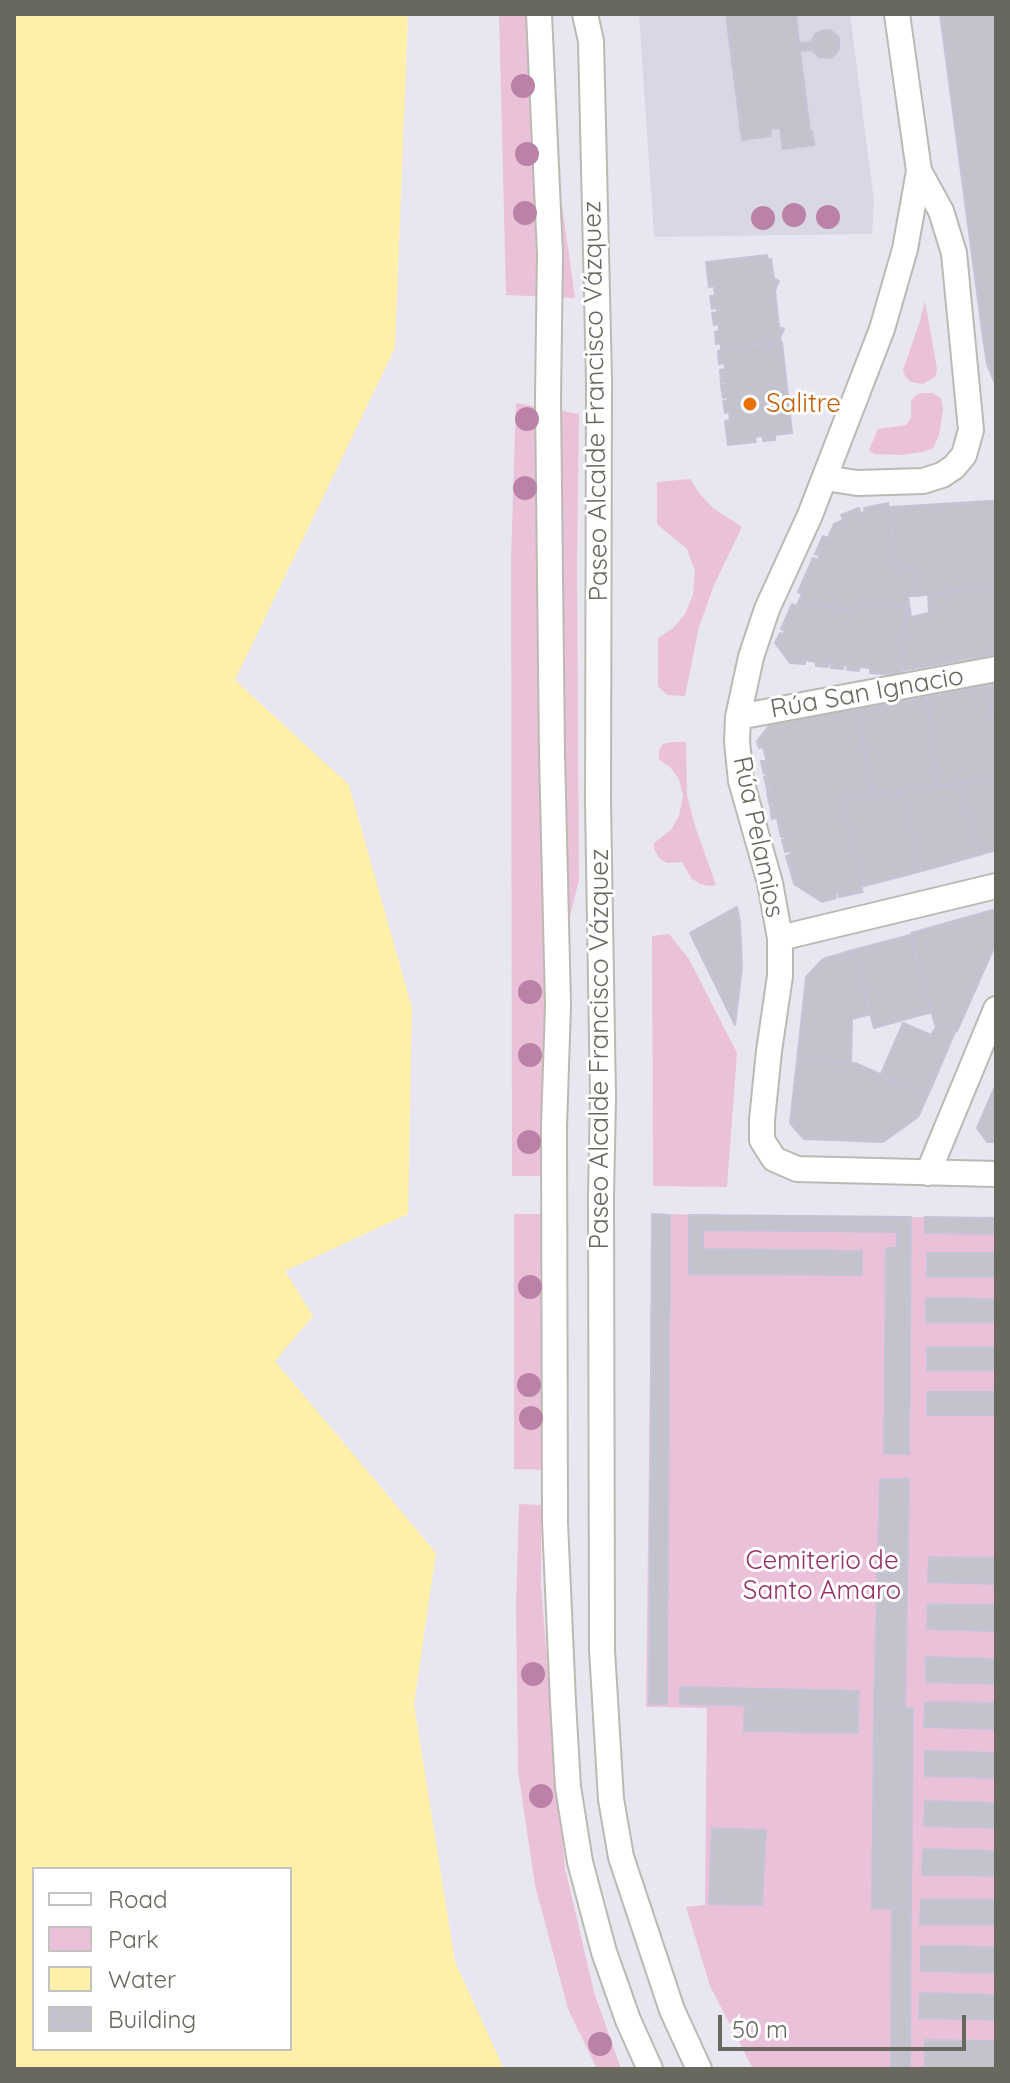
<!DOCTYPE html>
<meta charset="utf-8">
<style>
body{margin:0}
#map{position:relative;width:1010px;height:2083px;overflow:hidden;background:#e8e6f1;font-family:Quicksand,sans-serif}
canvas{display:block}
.frame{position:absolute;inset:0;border:16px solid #68685e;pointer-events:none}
.legend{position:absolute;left:32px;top:1867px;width:260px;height:184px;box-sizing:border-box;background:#fff;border:2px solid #c3c3bf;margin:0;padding:10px 14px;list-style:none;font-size:24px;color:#68685e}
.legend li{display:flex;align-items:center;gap:16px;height:40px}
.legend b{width:40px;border:2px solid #c3c3bf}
.scale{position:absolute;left:718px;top:2015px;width:248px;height:36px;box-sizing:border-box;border:4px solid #68685e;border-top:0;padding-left:10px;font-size:24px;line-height:28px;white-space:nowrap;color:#68685e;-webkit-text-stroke:6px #fff;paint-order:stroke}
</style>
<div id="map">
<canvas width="1010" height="2083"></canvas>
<div class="frame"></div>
<ul class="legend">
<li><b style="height:10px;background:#fff"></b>Road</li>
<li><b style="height:22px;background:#ebc1da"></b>Park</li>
<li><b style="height:22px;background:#fff0a9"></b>Water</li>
<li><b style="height:22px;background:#c3c3cd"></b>Building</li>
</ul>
<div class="scale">50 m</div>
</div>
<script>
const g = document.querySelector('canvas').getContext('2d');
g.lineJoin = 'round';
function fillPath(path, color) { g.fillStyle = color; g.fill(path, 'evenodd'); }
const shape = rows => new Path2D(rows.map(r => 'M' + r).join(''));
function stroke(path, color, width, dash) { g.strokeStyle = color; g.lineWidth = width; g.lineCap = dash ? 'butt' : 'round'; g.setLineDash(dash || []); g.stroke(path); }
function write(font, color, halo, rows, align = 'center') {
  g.font = font + ' Quicksand,sans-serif'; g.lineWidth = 6; g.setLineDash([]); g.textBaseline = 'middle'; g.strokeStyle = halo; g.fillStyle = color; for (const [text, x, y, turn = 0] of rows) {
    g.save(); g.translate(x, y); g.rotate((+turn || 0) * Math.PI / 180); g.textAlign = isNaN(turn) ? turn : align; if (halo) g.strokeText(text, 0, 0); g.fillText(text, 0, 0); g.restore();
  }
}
const education = shape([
 [639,14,850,14,874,201,872,234,654,237]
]);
const green = shape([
 [499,14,535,14,575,298,506,295],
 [925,301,937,369,935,377,923,384,911,382,905,376,903,370,920,321],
 [921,393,932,393,941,398,943,409,941,423,939,435,933,448,922,452,902,455,874,454,869,450,878,429,906,425,911,418,911,401,916,395],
 [516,403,579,414,577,567,579,880,553,985,544,1176,512,1176,511,559],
 [690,479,699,493,713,508,742,527,714,585,699,627,685,696,667,695,658,686,658,638,673,628,685,614,693,595,695,571,687,549,657,524,657,482],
 [672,742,686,742,687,795,695,826,716,885,709,886,700,884,691,878,682,862,667,863,659,858,654,849,654,843,671,830,679,816,683,796,679,779,670,767,659,760,659,751,663,744],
 [669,934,689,959,737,1053,727,1187,653,1186,652,936],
 [514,1214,544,1214,548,1470,514,1469],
 [652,1214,996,1218,996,2069,753,2069,710,1986,686,1907,705,1905,707,1708,646,1707],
 [519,1504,541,1505,541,1587,565,1868,594,1992,621,2069,597,2069,568,2009,535,1885,518,1771,516,1607]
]);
const water = shape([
 [14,14,408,14,395,348,235,680,349,785,412,1008,408,1214,285,1271,313,1316,275,1361,436,1553,414,1704,455,1962,504,2069,14,2069],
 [34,1869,290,1869,290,2049,34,2049]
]);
const building = shape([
 [726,14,796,14,799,43,811,42,815,34,824,30,830,30,839,37,839,49,836,54,830,58,819,57,812,50,800,51,810,131,812,131,814,145,783,149,780,128,770,129,771,136,742,140,726,14],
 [940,14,996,14,996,328,982,330,940,14],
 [767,255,768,260,771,259,774,278,779,281,775,290,779,327,784,329,780,338,781,343,721,349,721,343,716,344,715,332,719,331,719,324,714,325,712,313,717,312,717,308,712,309,710,296,715,296,714,286,709,287,706,262,767,255],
 [996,328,996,386,987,364,982,330,996,328],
 [782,342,792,433,775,435,775,440,763,441,763,436,755,437,756,442,728,445,725,421,730,420,729,412,725,413,723,401,728,400,728,397,723,398,721,385,726,385,726,382,721,383,720,370,725,369,724,363,719,364,718,351,722,350,722,349,782,342],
 [989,501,996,501,996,586,916,596,915,569,894,568,891,507,989,501],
 [888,503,889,508,891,507,894,568,915,569,916,596,908,596,906,608,858,602,855,611,798,603,802,594,798,592,813,558,818,560,820,556,815,554,823,536,828,538,834,524,843,520,841,515,859,508,860,513,865,512,864,508,888,503],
 [996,586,996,654,901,671,908,596,911,617,929,613,928,595,996,586],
 [858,602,906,608,901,676,870,673,870,668,859,667,859,671,847,670,847,665,844,665,843,669,831,668,831,663,829,663,828,667,816,666,816,662,805,660,805,664,790,663,775,643,780,633,784,634,785,631,781,629,792,604,797,606,798,603,855,611,858,602],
 [996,684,996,743,988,685,996,684],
 [988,685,996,743,996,778,938,786,927,697,988,685],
 [927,697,938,786,873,795,857,709,859,709,859,704,870,702,870,707,927,697],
 [852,705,853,710,857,709,872,791,841,800,864,886,861,887,863,892,839,897,838,893,835,894,836,898,822,902,794,884,790,869,795,868,794,866,789,867,786,856,791,854,790,851,785,852,782,840,785,839,784,836,781,837,777,818,772,819,770,806,773,806,773,803,769,804,767,791,770,791,770,788,767,789,764,777,767,776,767,773,764,774,761,761,766,761,766,758,763,747,759,748,757,741,775,718,781,717,782,722,789,721,788,716,801,714,802,718,812,717,811,712,824,710,824,715,829,714,828,709,852,705],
 [996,778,996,850,979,855,961,783,996,778],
 [961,783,979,855,922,871,902,791,961,783],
 [872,791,873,795,902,791,922,871,864,886,841,800,872,791],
 [737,907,740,922,742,968,735,1025,690,933,737,907],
 [996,909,996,943,957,1031,935,1025,911,933,996,909],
 [910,935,932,1012,874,1028,853,950,910,935],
 [853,950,871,1014,852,1019,851,1063,797,1061,806,977,823,959,853,950],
 [903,1023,931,1035,937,1025,955,1032,928,1095,881,1074,903,1023],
 [797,1061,855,1063,928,1095,918,1117,883,1142,804,1139,790,1123,797,1061],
 [996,1084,996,1142,987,1142,977,1128,996,1084],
 [652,1214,670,1215,667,1704,649,1704,652,1214],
 [689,1215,911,1217,909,1454,884,1454,886,1248,897,1248,897,1232,703,1230,703,1249,862,1251,862,1275,689,1274,689,1215],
 [925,1217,996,1218,996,1234,925,1233,925,1217],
 [927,1253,996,1253,996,1277,927,1277,927,1253],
 [926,1298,996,1299,996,1322,926,1322,926,1298],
 [927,1347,996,1347,996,1370,927,1370,927,1347],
 [927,1392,996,1392,996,1415,927,1415,927,1392],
 [880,1479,909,1479,905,1708,874,1708,880,1479],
 [929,1557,996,1558,996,1584,928,1582,929,1557],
 [928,1604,996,1605,996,1631,927,1629,928,1604],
 [926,1657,996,1659,996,1684,926,1682,926,1657],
 [680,1687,859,1691,858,1708,680,1704,680,1687],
 [925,1702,996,1703,996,1729,924,1727,925,1702],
 [745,1706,858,1708,858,1733,744,1731,745,1706],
 [874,1708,913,1708,911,1909,872,1908,874,1708],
 [925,1751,996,1753,996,1778,925,1776,925,1751],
 [925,1801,996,1803,996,1828,924,1826,925,1801],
 [712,1828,766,1830,762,1905,709,1904,712,1828],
 [923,1849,996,1851,996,1876,922,1875,923,1849],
 [921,1899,996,1900,996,1925,920,1924,921,1899],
 [892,1909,911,1909,910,2069,891,2069,892,1909],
 [921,1946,996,1947,996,1973,921,1971,921,1946],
 [920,1993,996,1995,996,2020,919,2018,920,1993],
 [925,2040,996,2041,996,2069,925,2069,925,2040]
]);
const street = shape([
 [897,14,919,171,905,249,882,329,810,515,767,609,751,657,738,717,737,742,741,781,770,883,780,938,780,976,769,1051,762,1120,762,1140,774,1159,797,1169,996,1174],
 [825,478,857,483,923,481,942,475,954,467,964,455,971,430,954,253,941,211,919,171],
 [738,717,996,669],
 [780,938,996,886],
 [928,1173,996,1009]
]);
const secondary = shape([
 [539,14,550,254,548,398,552,754,558,1005,554,1127,555,1522,563,1702,568,1787,580,1862,604,1952,628,2020,650,2069],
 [585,14,591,41,599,379,598,802,603,1097,601,1196,602,1650,611,1799,621,1857,672,2010,699,2069]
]);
const trees = [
 [523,86],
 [527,154],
 [525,213],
 [794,215],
 [828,217],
 [763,218],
 [527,419],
 [525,488],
 [530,992],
 [530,1055],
 [529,1142],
 [530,1287],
 [529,1385],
 [531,1418],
 [533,1674],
 [541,1796],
 [600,2044]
];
const markers = [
 [750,404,8,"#e8710a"]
];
const streetNames = [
 ["Paseo Alcalde Francisco Vázquez",596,401,-91],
 ["Rúa San Ignacio",867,693,-10],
 ["Rúa Pelamios",758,837,78],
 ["Paseo Alcalde Francisco Vázquez",600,1049,-90]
];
const foodNames = [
 ["Salitre",766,404]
];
const parkNames = [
 ["Cemiterio de",822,1561],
 ["Santo Amaro",822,1591]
];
fillPath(education, '#d9d7e4');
fillPath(green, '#ebc1da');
fillPath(water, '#fff0a9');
fillPath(building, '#c3c3cd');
stroke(building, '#c5c4d7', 2);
stroke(street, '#babab2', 28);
stroke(secondary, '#babab1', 28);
stroke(street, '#fff', 24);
stroke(secondary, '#fff', 24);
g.fillStyle = '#ba82a6';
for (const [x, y] of trees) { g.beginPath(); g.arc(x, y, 12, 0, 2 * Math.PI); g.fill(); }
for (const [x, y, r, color] of markers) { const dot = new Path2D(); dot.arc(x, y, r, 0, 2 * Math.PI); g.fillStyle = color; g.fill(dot); stroke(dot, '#fff', 3); }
write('26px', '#68685e', '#fff', streetNames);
write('26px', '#c56008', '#fff', foodNames, 'left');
write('26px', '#953068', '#fff', parkNames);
</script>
